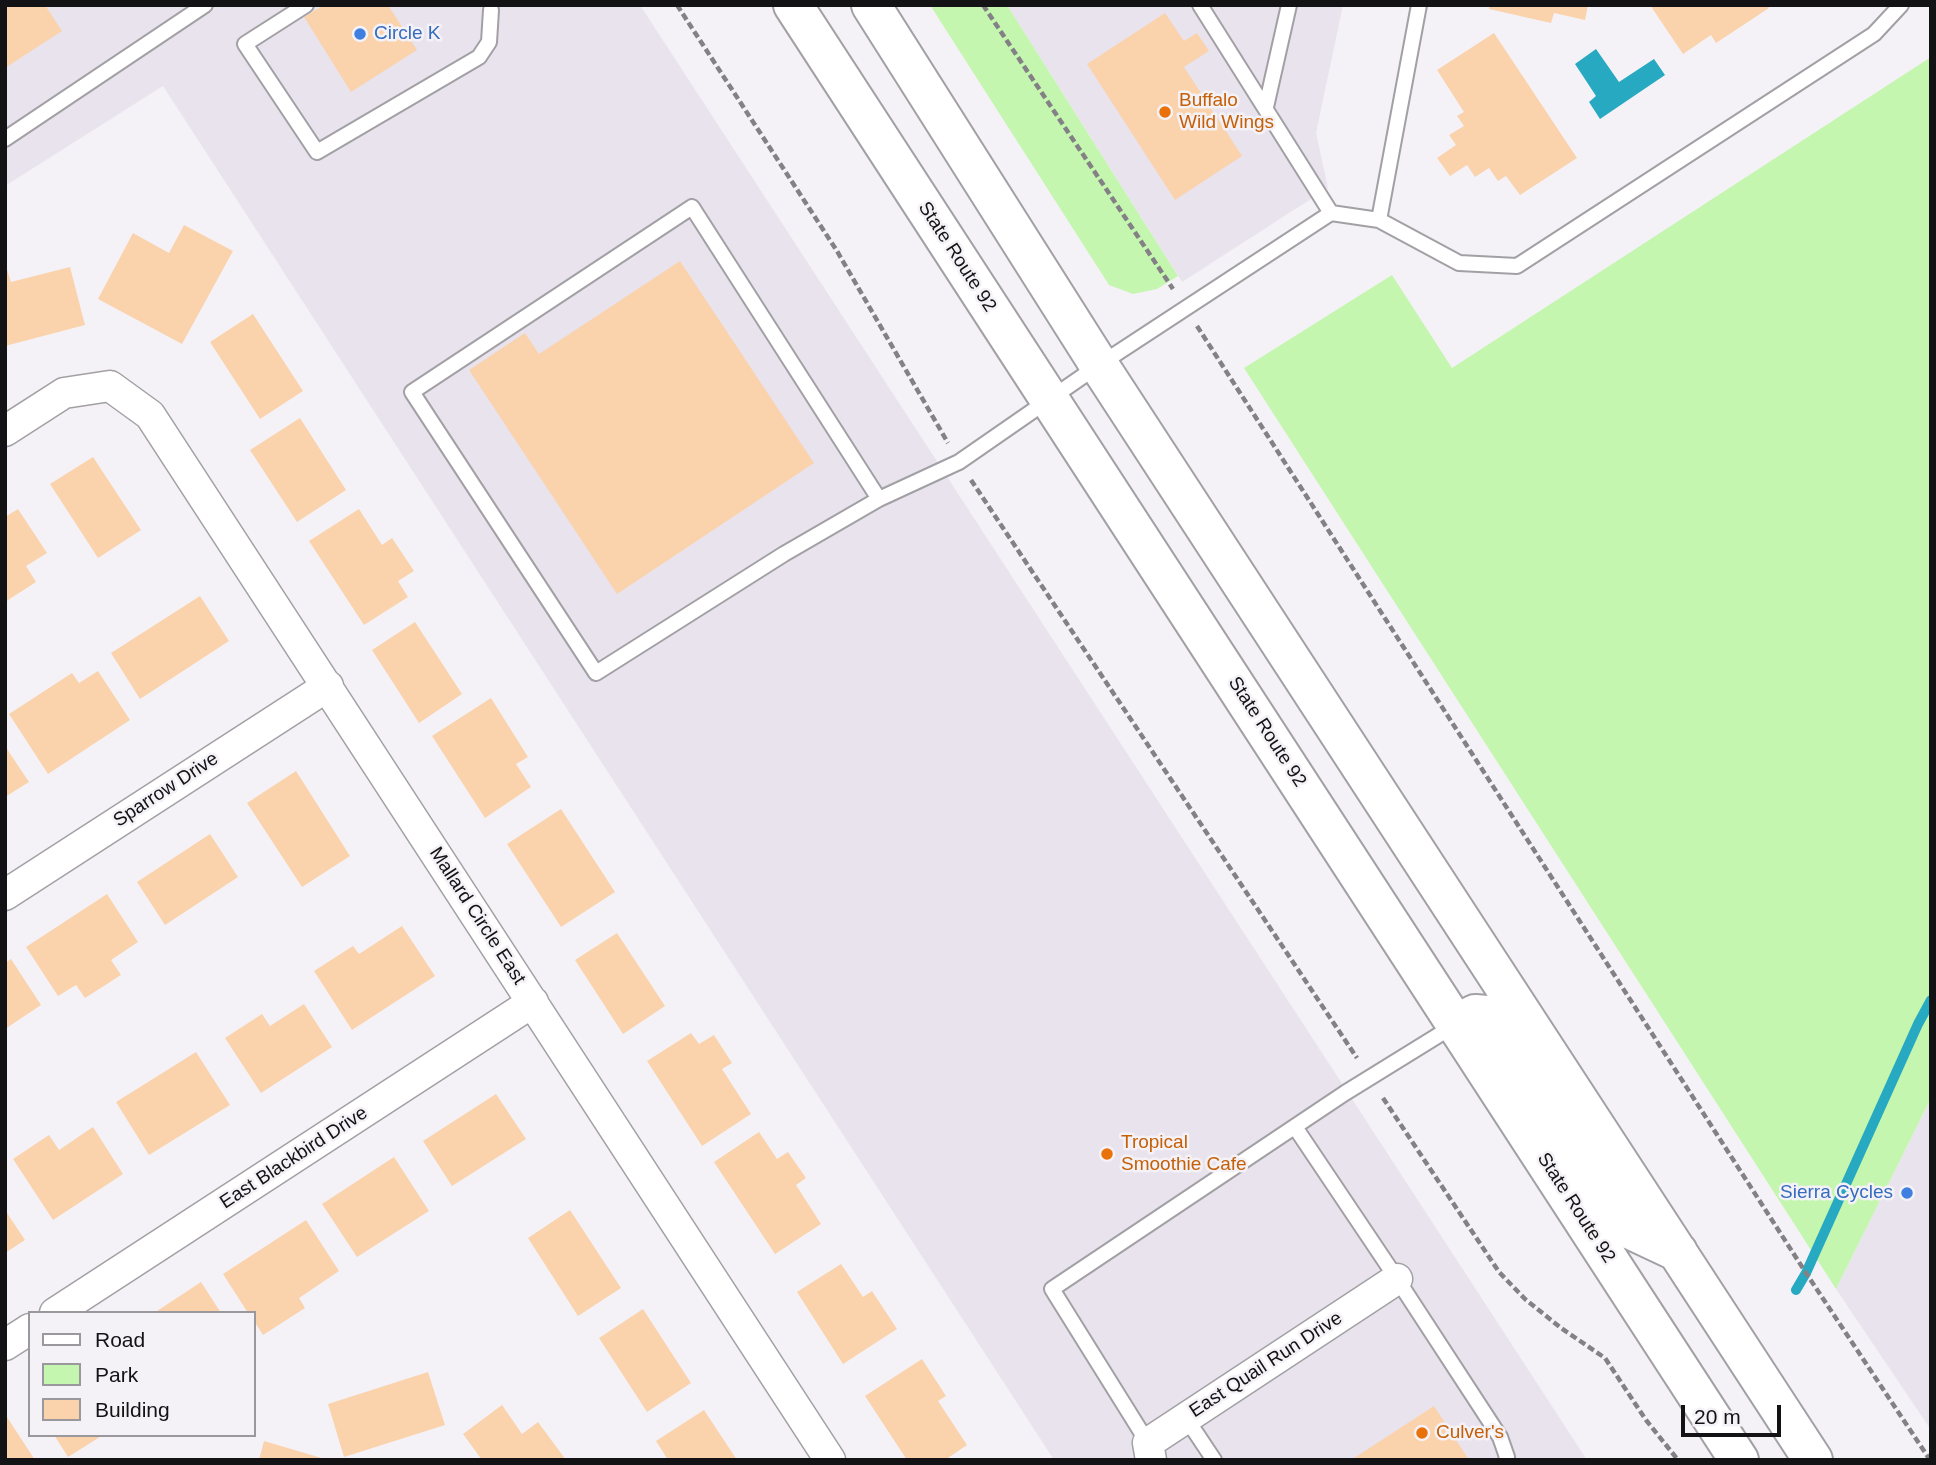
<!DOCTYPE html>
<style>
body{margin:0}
#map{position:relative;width:1936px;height:1465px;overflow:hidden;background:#f4f2f7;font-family:Arial,sans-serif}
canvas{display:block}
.frame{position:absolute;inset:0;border:7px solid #131214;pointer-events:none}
.legend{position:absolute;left:28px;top:1311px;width:228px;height:126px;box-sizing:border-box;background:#f4f2f7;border:2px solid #9a989c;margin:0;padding:9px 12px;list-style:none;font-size:21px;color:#131214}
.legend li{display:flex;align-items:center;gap:14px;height:35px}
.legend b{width:35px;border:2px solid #9a989c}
.scale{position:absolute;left:1681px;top:1405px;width:100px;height:32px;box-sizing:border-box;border:4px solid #131214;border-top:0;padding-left:9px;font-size:21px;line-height:24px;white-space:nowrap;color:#131214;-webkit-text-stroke:5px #f4f2f7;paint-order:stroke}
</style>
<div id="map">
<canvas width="1936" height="1465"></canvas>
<div class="frame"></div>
<ul class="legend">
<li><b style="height:9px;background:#fff"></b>Road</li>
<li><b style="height:19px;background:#c5f6af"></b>Park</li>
<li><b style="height:19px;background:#fad3ad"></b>Building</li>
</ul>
<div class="scale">20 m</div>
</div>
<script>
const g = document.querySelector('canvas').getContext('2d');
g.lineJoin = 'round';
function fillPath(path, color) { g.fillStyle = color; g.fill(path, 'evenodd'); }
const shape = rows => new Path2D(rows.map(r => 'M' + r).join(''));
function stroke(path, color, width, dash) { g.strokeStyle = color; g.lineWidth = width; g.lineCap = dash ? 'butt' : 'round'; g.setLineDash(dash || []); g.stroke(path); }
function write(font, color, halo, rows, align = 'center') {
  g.font = font + ' Arial,sans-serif'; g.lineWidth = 5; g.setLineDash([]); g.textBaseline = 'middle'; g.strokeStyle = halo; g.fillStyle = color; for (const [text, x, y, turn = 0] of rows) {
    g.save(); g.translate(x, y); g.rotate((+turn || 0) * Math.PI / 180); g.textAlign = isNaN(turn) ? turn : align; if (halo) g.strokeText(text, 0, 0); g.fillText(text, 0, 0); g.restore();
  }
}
const built = shape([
 [5,5,640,5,1587,1460,1054,1460,163,86,5,186],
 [1007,5,1343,5,1316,133,1328,188,1182,282],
 [1931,1098,1931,1430,1836,1289]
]);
const green = shape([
 [930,5,1007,5,1178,276,1157,289,1133,294,1109,285],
 [1931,57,1931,1098,1836,1289,1244,368,1392,275,1452,368]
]);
const water = shape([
 [1596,49,1619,82,1654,59,1665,75,1600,119,1589,102,1596,96,1575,64]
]);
const stream = shape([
 [1796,1290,1806,1273,1918,1024,1931,1000]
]);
const building = shape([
 [5,5,45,5,62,31,5,68],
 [324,5,388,5,417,50,351,92,304,17],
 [1490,5,1588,5,1585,20,1554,13,1551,23,1489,9],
 [1650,5,1767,5,1769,8,1716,43,1711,35,1683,54],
 [1165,13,1184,41,1197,33,1209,51,1184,67,1242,156,1175,200,1087,64],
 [1494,33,1577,158,1520,195,1506,176,1498,181,1489,168,1475,177,1467,165,1450,176,1437,158,1456,145,1449,135,1464,126,1457,116,1464,112,1437,70],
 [184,225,233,251,182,344,98,299,133,233,169,253],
 [680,261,814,463,617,594,469,370,525,333,539,354],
 [5,263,11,282,70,267,85,325,5,346],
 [253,314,303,391,260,419,210,342],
 [300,418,346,490,297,522,250,450],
 [93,457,141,530,98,558,50,484],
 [18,509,47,553,26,566,36,582,5,602,5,517],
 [359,509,382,545,392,538,414,571,398,581,408,597,364,625,309,541],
 [200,596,229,641,140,699,111,653],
 [415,622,462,694,419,723,372,650],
 [98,671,130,720,48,774,9,714,72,673,79,683],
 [491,698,528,757,516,764,531,787,485,818,432,736],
 [5,746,29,782,5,797],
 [296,771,350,856,302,887,247,803],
 [561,809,615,892,561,927,507,844],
 [210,834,238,877,165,925,137,882],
 [107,894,138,942,111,960,121,975,85,998,76,985,58,996,26,947],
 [402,926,435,976,352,1030,314,971,353,946,359,954],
 [617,933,665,1006,623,1034,575,960],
 [11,959,41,1005,5,1029,5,963],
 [304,1004,332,1047,261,1093,225,1038,262,1014,270,1026],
 [691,1033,699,1044,714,1035,732,1063,722,1069,751,1114,702,1146,647,1061],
 [196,1052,230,1105,149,1155,116,1102],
 [496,1094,526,1139,452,1186,423,1141],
 [93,1127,123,1174,53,1220,13,1159,49,1135,59,1150],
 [759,1132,777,1159,788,1152,806,1178,796,1185,821,1224,775,1254,714,1162],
 [394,1157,429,1211,357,1257,322,1204],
 [5,1210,25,1240,5,1253],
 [570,1210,621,1288,578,1316,528,1238],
 [306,1220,339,1271,299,1298,305,1308,263,1335,254,1321,254,1313,248,1313,223,1274],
 [841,1264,863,1297,872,1291,897,1329,843,1364,797,1292],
 [201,1282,221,1313,154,1313],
 [643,1309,691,1383,647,1412,599,1338],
 [922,1359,946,1396,938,1401,967,1445,945,1460,907,1460,865,1396],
 [428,1372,445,1425,344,1457,328,1404],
 [502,1405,522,1434,538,1422,566,1460,482,1460,463,1434],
 [1434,1406,1469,1460,1351,1460],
 [704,1410,737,1460,668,1460,656,1441],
 [5,1414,35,1460,5,1460],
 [54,1435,103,1435,68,1457],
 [264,1441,325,1459,324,1460,259,1460]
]);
const path = shape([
 [677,5,837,251,948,443],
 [983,5,1173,289],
 [1197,326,1806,1273,1930,1460],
 [971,480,1357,1058],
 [1383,1098,1499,1272,1525,1299,1561,1328,1605,1358,1646,1420,1678,1460]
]);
const lane = shape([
 [306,5,245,44,317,152,479,57,489,42,491,10],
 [1200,5,1331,213,1379,220,1459,263,1517,266,1874,34,1901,5],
 [1266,107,1289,5],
 [5,139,205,5],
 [1379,220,1419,5],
 [879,499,692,207,412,392,596,673,784,554,879,499,959,462,1099,365,1331,213],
 [1295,1127,1397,1279,1500,1437,1507,1457,1506,1460],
 [1186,1418,1214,1460],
 [1148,1443,1052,1289,1345,1093,1455,1025]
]);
const street = shape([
 [5,431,64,393,110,386,150,415,830,1460],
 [5,895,328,686],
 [55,1313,533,1002],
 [5,1345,30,1329],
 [1151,1460,1148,1443,1397,1279]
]);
const primary = shape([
 [793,5,1739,1460],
 [871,5,1099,365,1813,1460],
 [1456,1024,1475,1014,1487,1015,1503,1036,1627,1228,1678,1252]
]);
const markers = [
 [360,34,7,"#3f7fe0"],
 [1165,112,7,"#e8710a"],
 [1107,1154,7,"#e8710a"],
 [1907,1193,7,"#3f7fe0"],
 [1422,1433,7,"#e8710a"]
];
const shopNames = [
 ["Circle K",374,34],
 ["Sierra Cycles",1893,1193,"right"]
];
const foodNames = [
 ["Buffalo",1179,101],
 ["Wild Wings",1179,123],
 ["Tropical",1121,1143],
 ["Smoothie Cafe",1121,1165],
 ["Culver's",1436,1433]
];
const streetNames = [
 ["State Route 92",957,257,57],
 ["State Route 92",1267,732,57],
 ["Sparrow Drive",166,790,-33],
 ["Mallard Circle East",477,916,57],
 ["East Blackbird Drive",294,1158,-33],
 ["State Route 92",1576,1208,57],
 ["East Quail Run Drive",1266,1365,-33]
];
fillPath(built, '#e9e3ee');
fillPath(green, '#c5f6af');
fillPath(water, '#26a9c1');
stroke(stream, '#26a9c1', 10);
fillPath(building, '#fad3ad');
stroke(lane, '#a2a0a4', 18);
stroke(street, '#a2a0a4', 33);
stroke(primary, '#a2a0a4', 42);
stroke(path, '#838185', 4.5, [7, 3.5]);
stroke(lane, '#fff', 14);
stroke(street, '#fff', 30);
stroke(primary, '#fff', 38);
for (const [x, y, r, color] of markers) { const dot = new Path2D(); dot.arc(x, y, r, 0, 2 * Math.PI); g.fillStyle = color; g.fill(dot); stroke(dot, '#f4f2f7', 2.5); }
write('19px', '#366cbe', '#f4f2f7', shopNames, 'left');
write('19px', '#c56008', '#f4f2f7', foodNames, 'left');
write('19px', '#131214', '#f4f2f7', streetNames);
</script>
